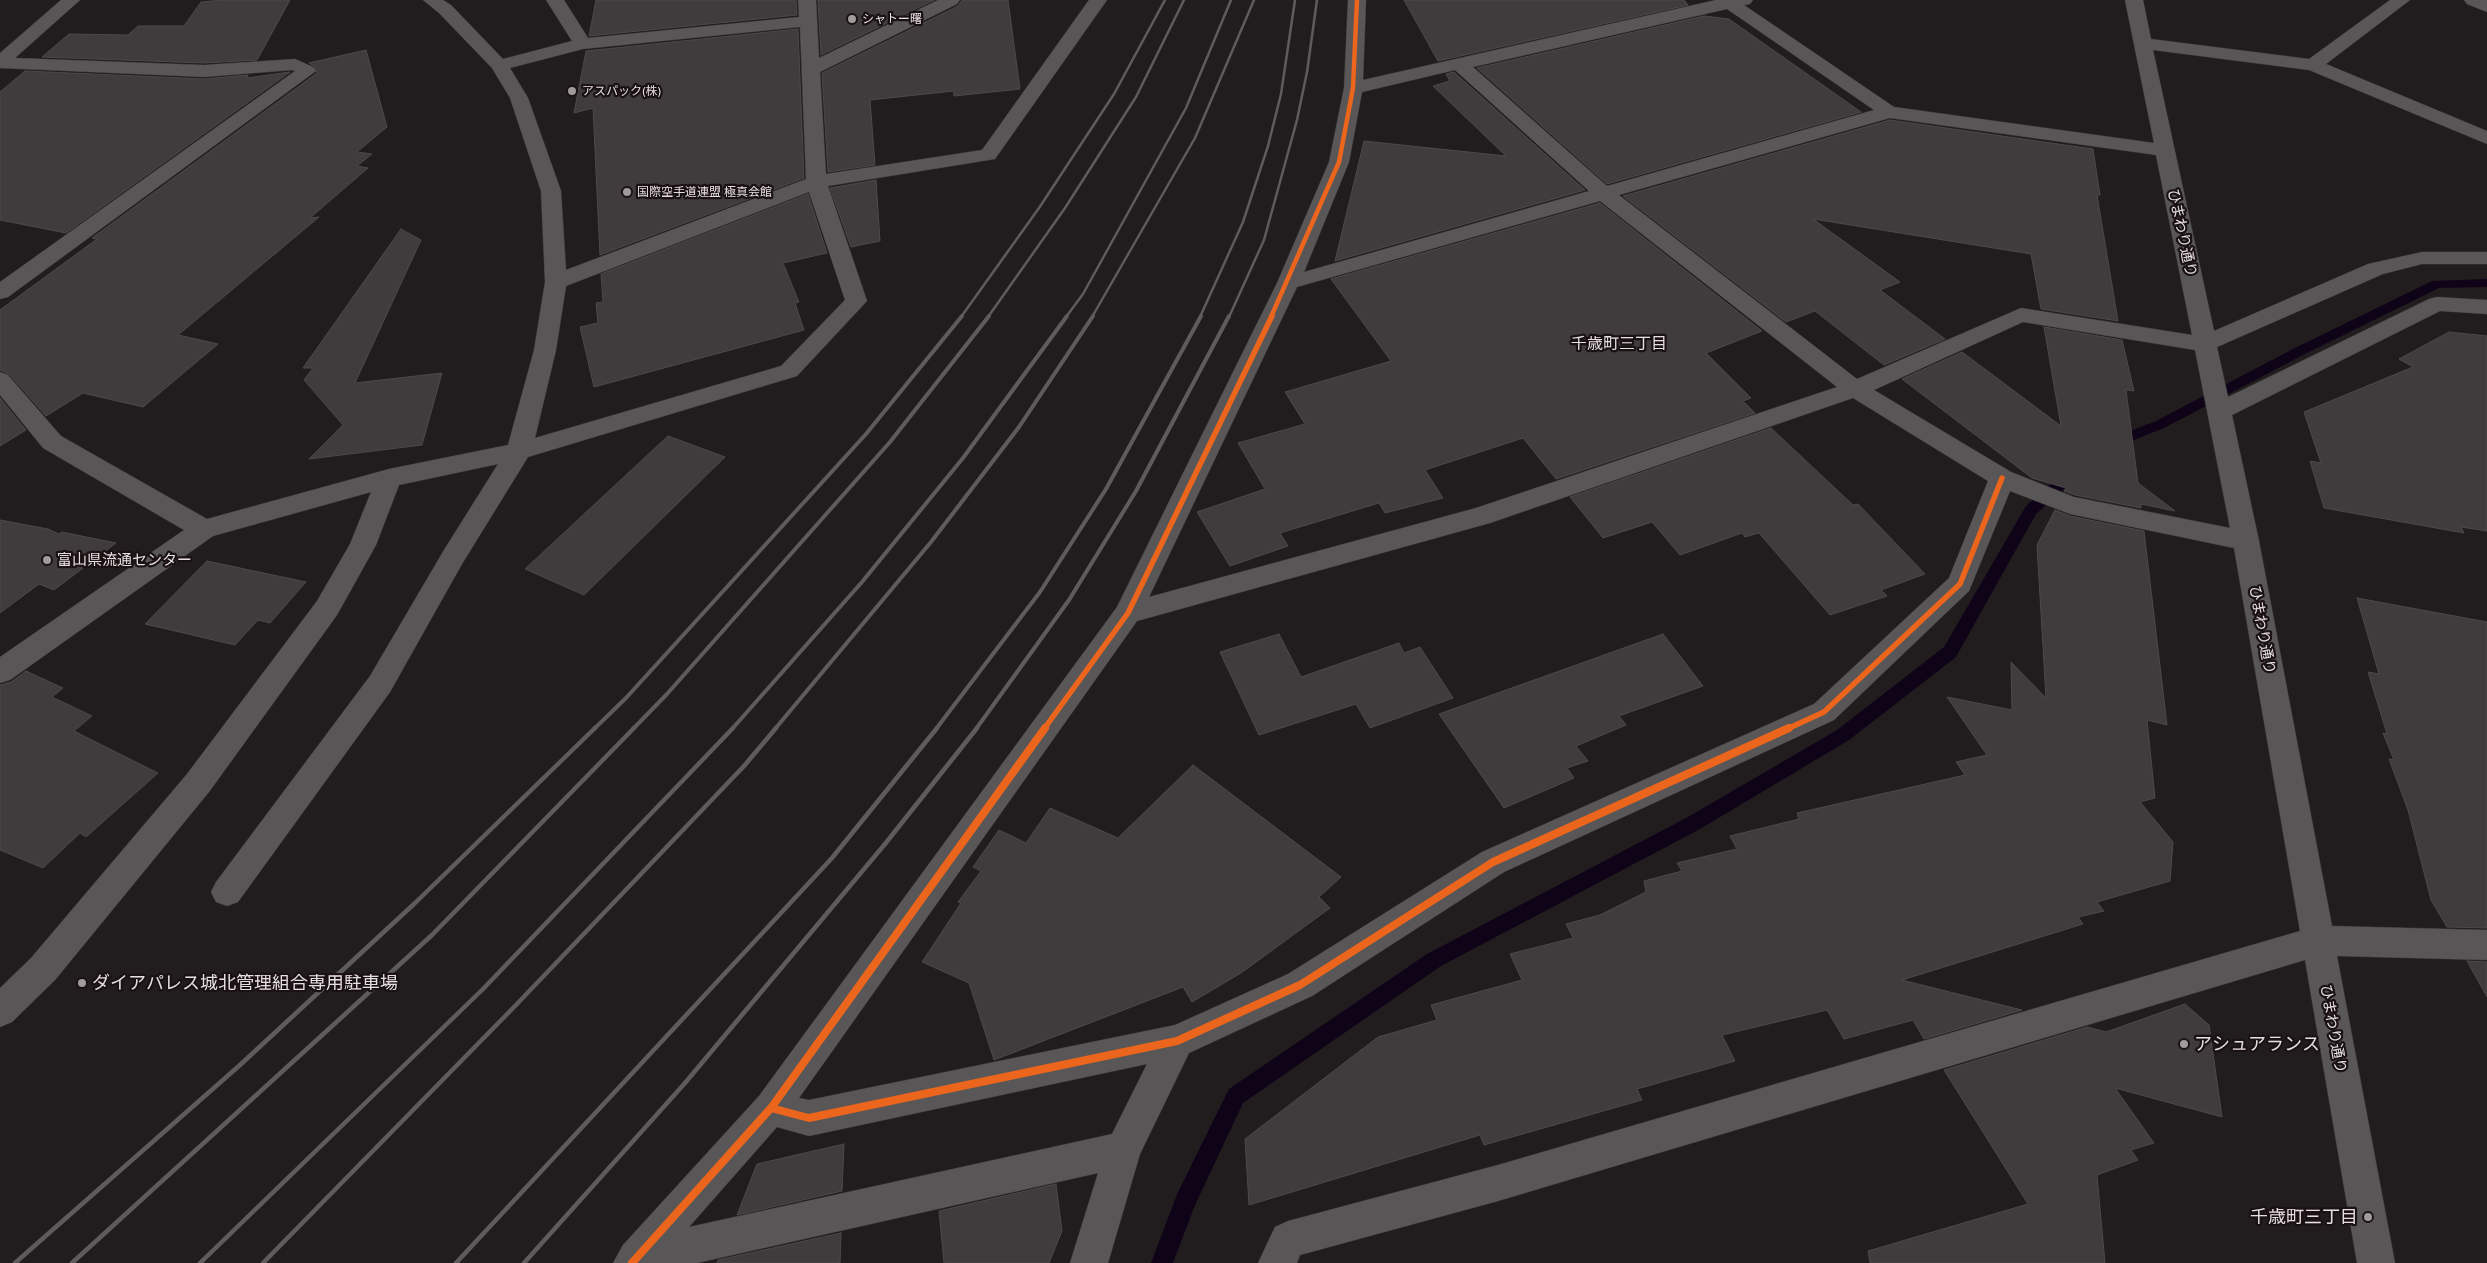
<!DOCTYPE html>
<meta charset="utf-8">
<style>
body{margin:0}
canvas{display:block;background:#211c1d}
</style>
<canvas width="2487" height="1263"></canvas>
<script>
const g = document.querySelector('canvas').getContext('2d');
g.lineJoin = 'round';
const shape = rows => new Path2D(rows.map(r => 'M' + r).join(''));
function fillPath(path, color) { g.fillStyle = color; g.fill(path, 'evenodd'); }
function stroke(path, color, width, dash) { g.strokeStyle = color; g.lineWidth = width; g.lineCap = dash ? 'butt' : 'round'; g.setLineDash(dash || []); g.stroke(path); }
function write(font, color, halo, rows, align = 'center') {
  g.font = font + ' "Public Sans","Noto Sans JP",sans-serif'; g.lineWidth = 4.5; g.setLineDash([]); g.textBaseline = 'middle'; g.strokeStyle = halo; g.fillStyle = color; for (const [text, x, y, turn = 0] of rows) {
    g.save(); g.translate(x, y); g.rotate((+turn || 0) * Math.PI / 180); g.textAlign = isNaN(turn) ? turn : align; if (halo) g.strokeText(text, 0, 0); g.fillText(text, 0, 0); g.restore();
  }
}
const stream = shape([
 [2487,279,2487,287,2439,288,2303,355,2166,427,2112,449,2105,444,2107,440,2156,421,2293,349,2432,281,2487,279],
 [2074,467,2079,468,2081,472,2079,476,2036,514,1956,657,1849,740,1700,829,1441,966,1243,1103,1195,1205,1173,1263,1151,1263,1178,1192,1229,1089,1427,954,1688,817,1837,730,1944,647,2026,506,2069,468,2074,467]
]);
const building = shape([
 [223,0,290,0,257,60,204,63,42,57,69,34,128,35,138,26,184,26,201,2,223,0],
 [596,0,796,0,797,15,589,36,596,0],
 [818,0,934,0,821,55,818,0],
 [962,0,1008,0,1020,89,954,96,954,91,870,100,875,165,828,172,822,73,958,6,962,0],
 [1404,0,1684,0,1688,5,1438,61,1404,0],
 [1704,16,1729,19,1861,112,1607,184,1477,68,1704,16],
 [798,29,804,178,600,255,593,108,574,113,586,51,798,29],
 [366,50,387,127,357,152,372,154,357,166,368,168,310,218,319,217,178,335,218,344,143,407,83,393,46,416,9,374,0,370,0,310,97,239,92,238,317,73,314,66,309,63,366,50],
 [25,71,204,79,248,75,247,78,290,72,66,233,0,220,0,92,25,71],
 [1454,72,1585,190,1335,261,1364,141,1506,156,1433,86,1450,81,1446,74,1454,72],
 [1890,120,2093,149,2100,195,2097,195,2118,321,2041,309,2031,254,1813,219,1900,282,1880,290,1945,339,1884,365,1815,311,1786,322,1623,196,1890,120],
 [876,180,880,241,851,247,830,188,876,180],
 [808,194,827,253,783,263,799,302,795,303,804,330,594,387,580,327,598,323,596,303,603,302,601,274,808,194],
 [1600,203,1762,331,1706,353,1751,398,1743,401,1755,413,1556,479,1523,438,1425,470,1443,498,1385,513,1379,503,1280,533,1288,546,1230,566,1197,512,1265,489,1238,443,1305,424,1285,392,1391,361,1331,279,1600,203],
 [401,229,421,240,355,383,442,373,422,445,309,459,343,425,304,380,313,368,303,368,401,229],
 [2044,327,2122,340,2134,391,2126,390,2138,483,2175,511,2141,504,2141,508,2075,495,2064,491,2066,488,2032,478,1902,379,1962,352,2061,426,2044,327],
 [2449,332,2487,336,2487,531,2461,527,2464,533,2324,508,2310,461,2321,463,2304,412,2413,367,2399,359,2449,332],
 [0,398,26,430,0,446,0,398],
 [1771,428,1853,505,1858,504,1925,574,1881,590,1887,596,1830,615,1759,533,1745,537,1742,533,1680,555,1652,522,1603,538,1570,497,1771,428],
 [668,436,725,457,584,595,525,569,668,436],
 [2055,510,2070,516,2144,531,2167,725,2147,720,2155,798,2140,802,2173,842,2170,881,2097,902,2104,911,2078,917,2083,924,1902,980,2022,1010,1924,1039,1913,1020,1844,1039,1827,1010,1722,1035,1735,1061,1637,1089,1642,1100,1484,1145,1480,1135,1249,1205,1245,1139,1378,1037,1437,1020,1431,1005,1522,980,1510,954,1573,938,1566,924,1600,915,1646,892,1644,881,1682,871,1677,863,1737,849,1730,836,1799,819,1797,813,1965,775,1956,762,1987,755,1947,697,2012,710,2011,662,2046,698,2037,545,2055,510],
 [0,520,48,529,59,534,62,532,116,543,54,590,39,584,0,613,0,520],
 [207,561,306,582,270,623,258,620,235,645,145,624,207,561],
 [2357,598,2487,622,2487,928,2447,927,2431,900,2408,810,2389,759,2394,760,2383,733,2387,734,2368,672,2379,674,2357,598],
 [1279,634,1301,677,1399,643,1404,653,1420,647,1453,698,1370,728,1356,704,1259,735,1220,652,1279,634],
 [1663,634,1703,686,1619,716,1626,725,1576,746,1588,761,1567,768,1574,778,1504,808,1439,714,1663,634],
 [26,671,63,688,52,697,92,716,74,731,158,773,86,837,80,833,43,868,0,850,0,685,11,682,26,671],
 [1193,765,1341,877,1319,897,1330,908,1241,973,1192,1002,1183,987,994,1060,969,983,922,962,961,903,958,902,981,871,973,867,999,830,1026,843,1050,808,1118,838,1193,765],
 [2467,961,2487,962,2487,997,2467,961],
 [2185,1004,2209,1025,2222,1117,2115,1088,2154,1143,2131,1150,2138,1160,2097,1175,2105,1263,1870,1263,1868,1251,2028,1204,1944,1070,2087,1027,2106,1032,2185,1004],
 [844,1144,842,1191,737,1215,757,1164,844,1144],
 [1056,1184,1062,1231,1049,1263,944,1263,939,1211,1056,1184],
 [841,1233,840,1263,717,1263,718,1260,841,1233]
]);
const minor = shape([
 [61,0,80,0,15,58,204,65,295,59,313,67,316,71,8,297,0,299,0,282,295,71,292,70,204,77,0,68,0,53,61,0],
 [423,0,443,0,451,5,503,59,572,41,546,0,564,0,588,38,799,17,798,0,816,0,819,58,938,0,960,0,957,4,820,72,826,174,982,150,1089,0,1107,0,995,159,828,186,867,301,797,376,528,457,462,564,390,692,238,902,227,906,216,902,211,892,216,882,370,676,444,550,498,464,399,485,376,545,337,615,209,792,55,980,12,1022,0,1027,0,988,31,958,187,774,317,601,350,544,371,492,213,536,10,680,0,683,0,657,184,530,43,448,0,395,0,372,8,375,61,436,207,519,389,469,508,445,534,350,545,282,541,191,510,98,492,68,439,13,423,0],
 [800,27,806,179,566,270,561,191,528,98,510,68,583,49,800,27],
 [809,192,845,300,781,366,535,438,556,350,566,286,809,192],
 [1348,0,1366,0,1363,80,1716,0,1753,0,1750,4,1744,5,1894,107,2154,143,2125,0,2143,0,2151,39,2309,59,2390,0,2410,0,2326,64,2487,131,2487,144,2309,70,2153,50,2214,331,2368,264,2422,252,2487,252,2487,264,2422,264,2383,274,2217,347,2228,397,2429,299,2437,297,2487,300,2487,314,2440,311,2232,415,2259,541,2332,926,2487,930,2487,960,2337,956,2395,1263,2357,1263,2305,960,1498,1201,1300,1255,1297,1263,1258,1263,1275,1227,1288,1221,1498,1165,2300,931,2234,548,2070,514,2010,491,1969,591,1834,720,1504,872,1312,996,1189,1053,1140,1154,1108,1263,1070,1263,1098,1173,697,1263,613,1263,623,1245,759,1096,1117,607,1277,283,1329,162,1344,88,1348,0],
 [1727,9,1874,110,1607,186,1473,67,1727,9],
 [1455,70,1589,191,1304,272,1349,162,1362,92,1455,70],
 [1890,118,2156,155,2192,335,2021,308,1857,379,1619,195,1890,118],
 [1600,201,1837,387,1476,508,1149,597,1297,287,1600,201],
 [2023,322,2195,350,2230,528,2074,497,2011,472,1874,390,2023,322],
 [1853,398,1988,481,1949,578,1814,704,1482,852,1288,974,1175,1025,809,1100,799,1098,1137,621,1490,523,1853,398],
 [1147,1064,1112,1134,689,1227,777,1127,809,1136,1147,1064],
 [2464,0,2487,0,2487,12,2467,4,2464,0]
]);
const railFar2 = shape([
 [961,317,1039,208,1114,94,1165,0],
 [988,317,1065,208,1136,97,1184,0],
 [1066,317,1083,294,1186,108,1231,0],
 [1092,317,1195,138,1254,0],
 [1200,317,1243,222,1268,146,1281,94,1295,0],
 [1229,317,1264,240,1297,120,1307,72,1317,0]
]);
const railFar1 = shape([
 [594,729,626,698,866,434,962,316],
 [633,729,667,694,890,442,989,316],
 [732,729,862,582,963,458,1067,316],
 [775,729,931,542,1019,427,1093,316],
 [936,729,1040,592,1106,489,1201,316],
 [976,729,1069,600,1136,491,1229,316]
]);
const rail = shape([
 [15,1263,240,1065,414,904,595,728],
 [72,1263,432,935,634,728],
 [200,1263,483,989,733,728],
 [263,1263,516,1005,744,766,776,728],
 [456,1263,832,858,937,728],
 [524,1263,685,1083,885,844,977,728]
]);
const cyclewayFar2 = shape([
 [1271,317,1339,162,1353,88,1357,0]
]);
const cyclewayFar1 = shape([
 [1044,729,1128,613,1272,316],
 [1787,729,1824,712,1960,584,2002,478]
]);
const cycleway = shape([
 [771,1108,809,1118,1177,1041,1300,985,1493,862,1789,728],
 [632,1263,771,1108,1045,728]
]);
const markers = [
 [852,19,5,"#a19b9c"],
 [572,91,5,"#a19b9c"],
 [627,192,5,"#a19b9c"],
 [47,560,5,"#a19b9c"],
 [82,983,5,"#a19b9c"],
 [2184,1044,5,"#a19b9c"],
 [2368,1217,5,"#a19b9c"]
];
const farPoinames = [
 ["シャトー曙",862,19],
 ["アスパック(株)",582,91],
 ["国際空手道連盟 極真会館",637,192]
];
const streetNames = [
 ["ひまわり通り",2182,233,78],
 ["ひまわり通り",2262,630,80],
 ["ひまわり通り",2333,1029,80]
];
const poiNames = [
 ["富山県流通センター",57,560]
];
const neighbourhoodNames = [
 ["千歳町三丁目",1619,344]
];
const nearPoinames = [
 ["ダイアパレス城北管理組合専用駐車場",92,983],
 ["アシュアランス",2194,1044],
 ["千歳町三丁目",2358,1217,"right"]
];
fillPath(stream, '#0f0318');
fillPath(building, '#403b3d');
stroke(building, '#4c494b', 1);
stroke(minor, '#3a3636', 1);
fillPath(minor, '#595657');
stroke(railFar2, '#5e5b5c', 2.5);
stroke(railFar1, '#5e5b5c', 4);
stroke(rail, '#5e5b5c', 4.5);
stroke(cyclewayFar2, '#eb651d', 4.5);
stroke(cyclewayFar1, '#eb651d', 5.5);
stroke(cycleway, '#eb651d', 8);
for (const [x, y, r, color] of markers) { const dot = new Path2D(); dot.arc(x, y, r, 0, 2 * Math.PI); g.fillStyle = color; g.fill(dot); stroke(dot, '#1a1113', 2); }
write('12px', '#e6dfe1', '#1a1113', farPoinames, 'left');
write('15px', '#e6dfe1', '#1a1113', streetNames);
write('15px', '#e6dfe1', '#1a1113', poiNames, 'left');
write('16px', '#e6dfe1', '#1a1113', neighbourhoodNames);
write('18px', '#e6dfe1', '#1a1113', nearPoinames, 'left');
</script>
